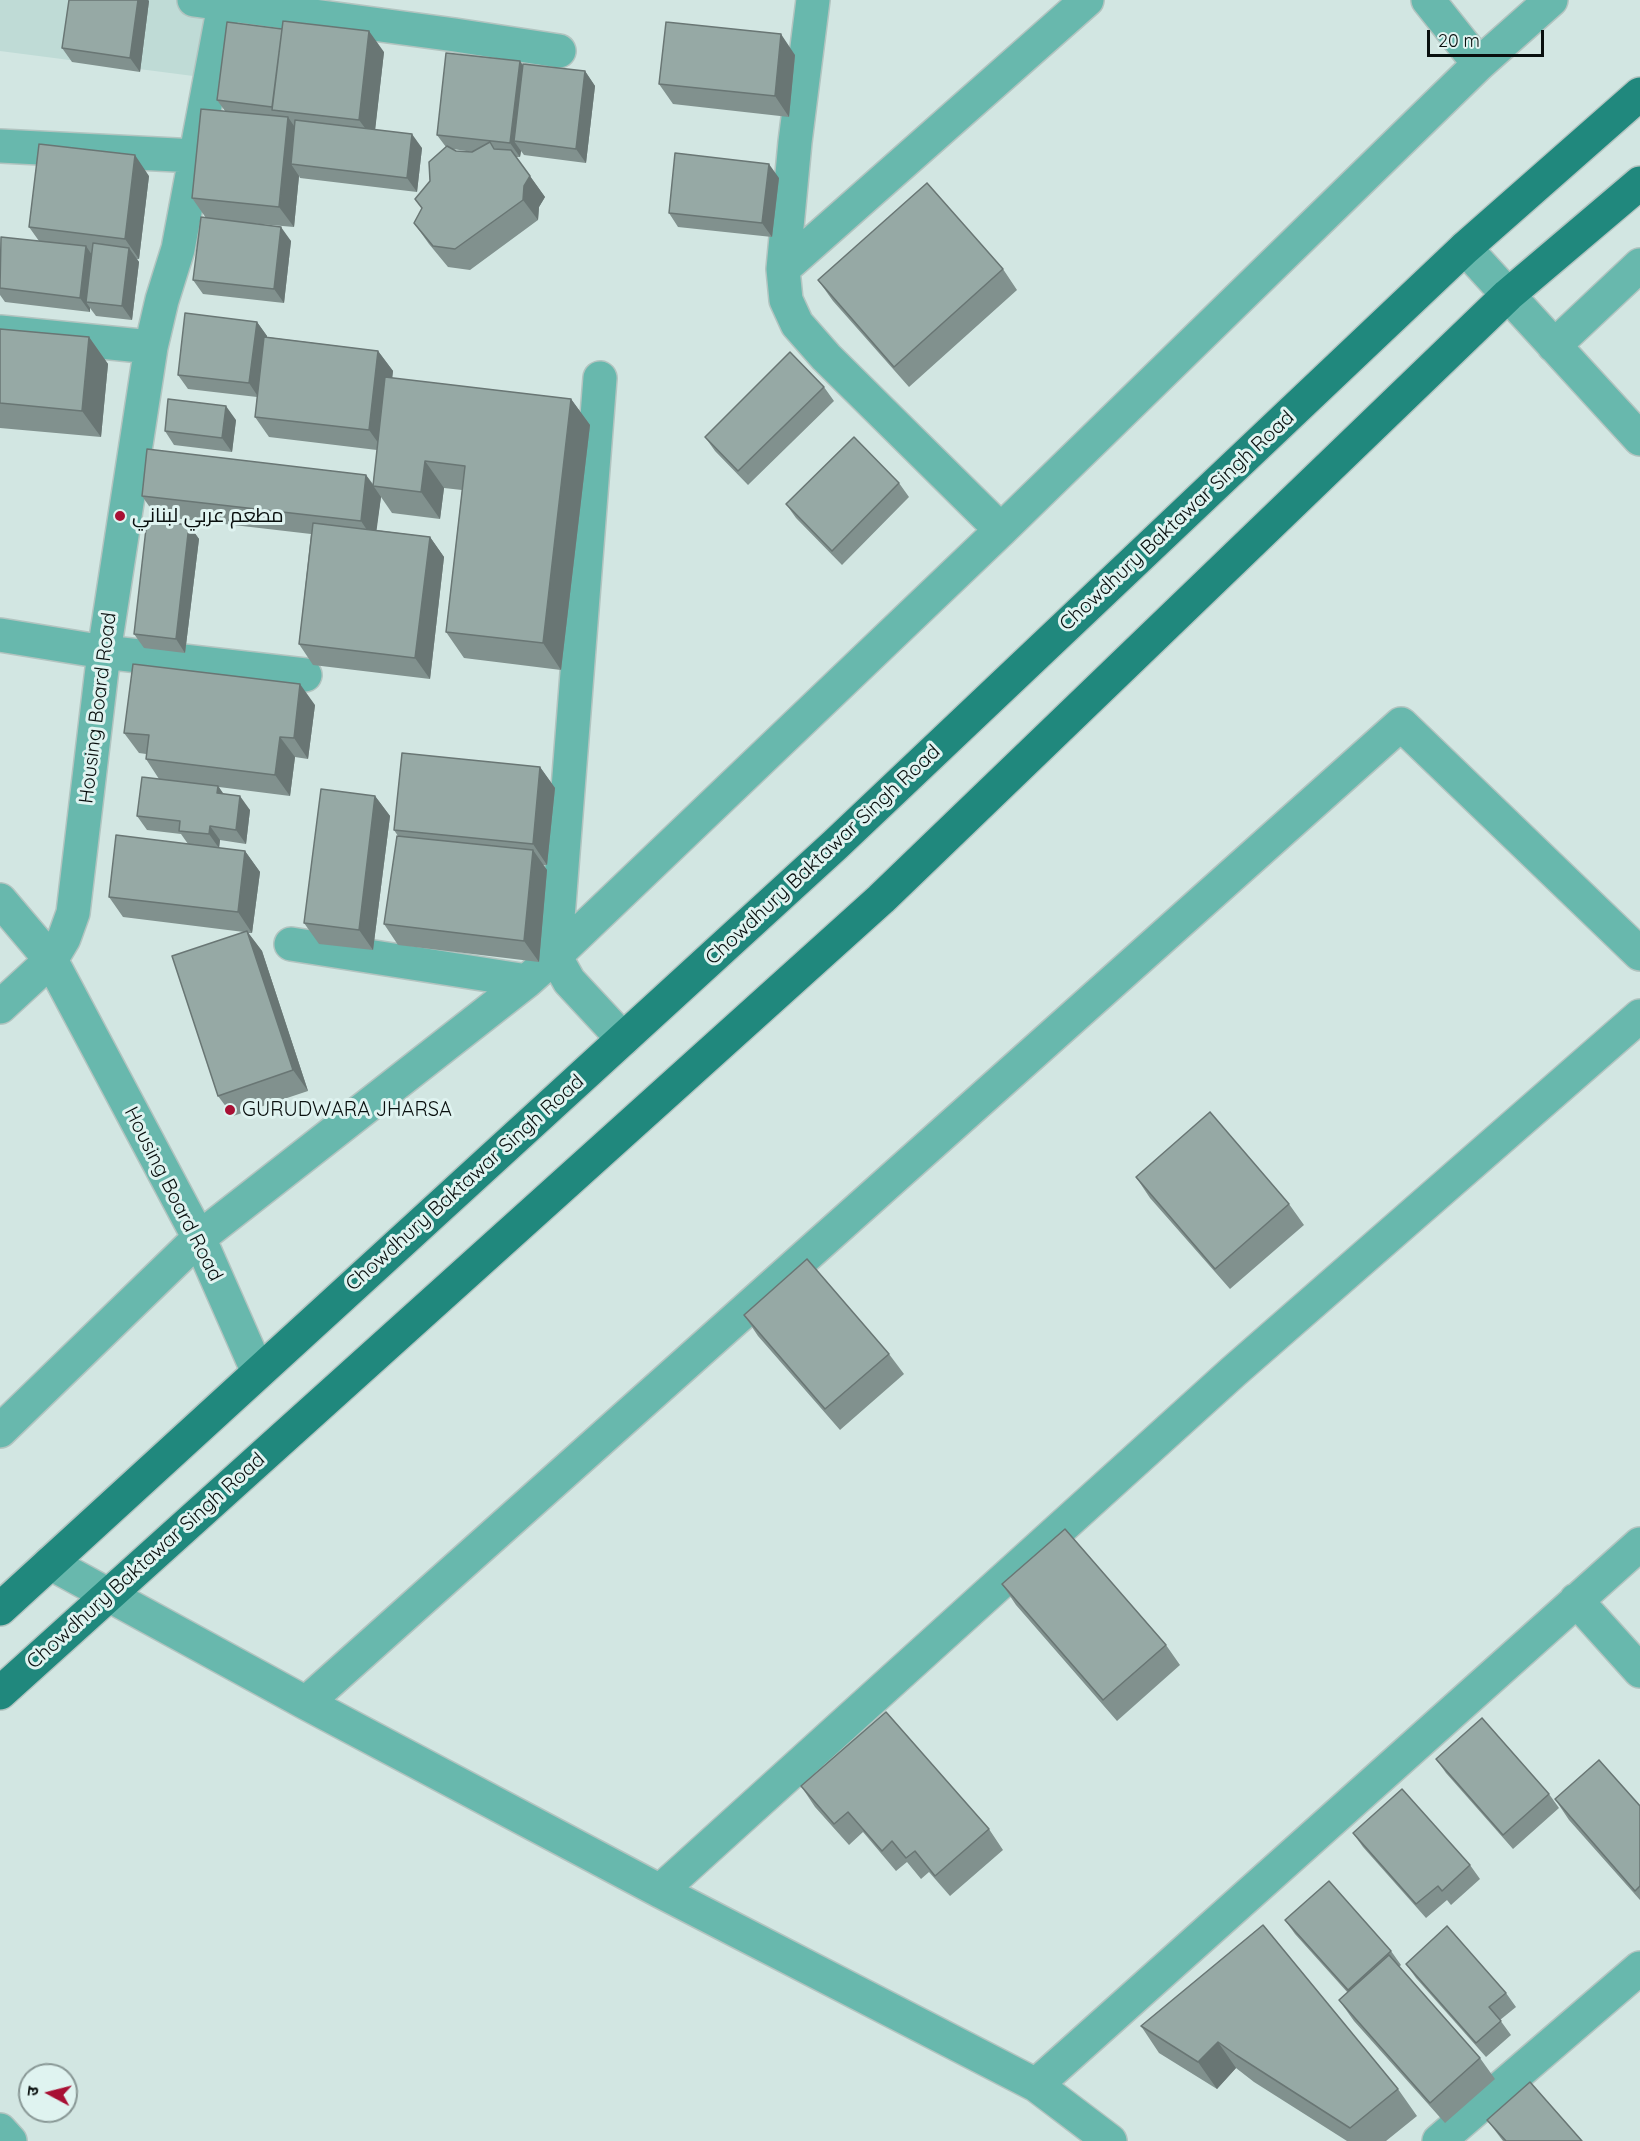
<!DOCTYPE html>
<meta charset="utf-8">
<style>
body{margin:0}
#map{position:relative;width:1640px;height:2141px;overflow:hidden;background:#d2e6e2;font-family:Quicksand,"Noto Sans Devanagari",sans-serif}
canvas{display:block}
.north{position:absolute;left:18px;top:2063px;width:60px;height:60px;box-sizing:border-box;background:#dff3f0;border:2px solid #899896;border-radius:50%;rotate:277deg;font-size:16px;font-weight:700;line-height:24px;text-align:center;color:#090f0e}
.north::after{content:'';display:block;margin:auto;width:21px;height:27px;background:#a81034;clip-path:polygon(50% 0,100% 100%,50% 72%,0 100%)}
.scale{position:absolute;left:1427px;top:30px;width:117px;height:27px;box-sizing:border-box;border:3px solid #090f0e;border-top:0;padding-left:8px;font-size:18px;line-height:21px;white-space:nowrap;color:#090f0e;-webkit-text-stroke:4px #dff3f0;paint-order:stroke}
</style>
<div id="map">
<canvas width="1640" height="2141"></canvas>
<div class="north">उ</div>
<div class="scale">20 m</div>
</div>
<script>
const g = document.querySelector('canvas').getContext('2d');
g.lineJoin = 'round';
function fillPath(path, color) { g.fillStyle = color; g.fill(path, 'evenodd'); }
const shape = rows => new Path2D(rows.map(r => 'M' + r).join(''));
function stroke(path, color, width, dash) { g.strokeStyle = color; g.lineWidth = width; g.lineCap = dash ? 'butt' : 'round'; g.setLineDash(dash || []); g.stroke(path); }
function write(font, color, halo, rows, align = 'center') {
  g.font = font + ' Quicksand,Cairo,sans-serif'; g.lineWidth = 6; g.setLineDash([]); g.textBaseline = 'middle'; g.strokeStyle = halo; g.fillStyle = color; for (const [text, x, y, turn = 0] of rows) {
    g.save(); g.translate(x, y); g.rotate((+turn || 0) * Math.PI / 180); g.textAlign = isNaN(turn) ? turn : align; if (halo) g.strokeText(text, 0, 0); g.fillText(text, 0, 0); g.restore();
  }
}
const built = shape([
 [0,0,210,0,201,77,0,51]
]);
const minor = shape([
 [194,0,455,35,559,51],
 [813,0,795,142,783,269,786,300,797,324,826,357,1001,530],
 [1428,0,1479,64],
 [0,146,196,156],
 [1465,248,1640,439],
 [783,269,1087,0],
 [0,332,151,347],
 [1554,346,1640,265],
 [600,378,555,956,569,981,623,1039],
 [0,635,104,652,305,675],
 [0,900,51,960,199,1238,258,1372],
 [291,944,527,981],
 [0,1007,51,960,64,938,73,913,104,652,151,347,162,300,178,249,225,0],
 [0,1431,199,1238,527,981,555,956,1001,530,1479,64,1551,0],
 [50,1563,306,1703,660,1891,1036,2085,1110,2141],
 [1576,1600,1640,1671],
 [306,1703,1401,724,1640,954],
 [660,1891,1233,1372,1640,1016],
 [1036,2085,1640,1544],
 [0,2130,10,2141],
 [1439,2141,1640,1968]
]);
const major = shape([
 [0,1609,835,845,1465,248,1640,94],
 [0,1693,881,899,1508,295,1640,183]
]);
const wall = shape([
 [69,0,148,0,149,1,140,72,72,62,62,48],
 [384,52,375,129,422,148,417,192,300,178,299,176,294,227,248,223,291,241,284,303,203,294,193,280,206,218,192,198,225,111,217,100],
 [795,55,789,117,673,104,659,84],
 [523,66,585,71,595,86,586,163,524,155,521,151,520,157,516,157,545,197,539,207,538,220,470,270,448,267,429,244,414,223,422,208,430,181,446,147,437,135],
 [453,149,473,152,472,152,456,151],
 [149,176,139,259,137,259,139,262,132,320,96,316,90,308,90,312,5,302,0,295,0,288,39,241,29,227],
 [779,178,772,237,678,227,669,213],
 [1003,269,1017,290,909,387,833,301,818,280],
 [257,322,267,336,267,337,378,351,393,371,392,378,571,399,590,425,561,670,464,658,446,632,462,490,444,488,440,519,392,513,381,497,376,530,430,537,444,557,430,679,313,665,299,644,311,534,156,516,142,496,366,475,373,484,377,450,269,437,255,417,257,397,188,389,178,375],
 [0,329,89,337,108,364,101,437,0,428],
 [824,387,834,401,748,485,715,451,705,437],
 [236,420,232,452,174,445,165,431],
 [899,483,909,497,842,565,796,518,786,504],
 [189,525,199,539,185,653,144,648,134,634],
 [315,705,308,759,295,757,290,796,219,787,223,794,250,810,246,844,220,840,219,848,245,851,260,872,252,933,248,933,262,951,308,1091,233,1116,218,1096,244,932,123,917,109,897,188,844,181,834,147,830,137,816,159,779,146,759,146,754,139,753,124,733],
 [540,767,555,788,547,865,543,865,547,870,539,962,398,945,384,924,398,836,394,830],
 [375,796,390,816,373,950,319,944,304,923],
 [1136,1177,1289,1204,1304,1225,1230,1289,1150,1198],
 [744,1315,889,1354,904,1374,840,1430,758,1336],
 [1002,1584,1166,1645,1180,1665,1117,1721,1016,1605],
 [1436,1759,1549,1794,1559,1808,1513,1849,1446,1773],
 [801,1786,989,1829,1003,1850,950,1896,929,1872,921,1879,907,1862,896,1871,863,1832,849,1845,815,1807],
 [1555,1799,1640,1806,1640,1900,1569,1820],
 [1353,1833,1470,1865,1480,1879,1451,1905,1447,1900,1426,1918,1363,1847],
 [1285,1920,1391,1951,1401,1965,1399,1967,1480,2058,1495,2079,1445,2123,1354,2021,1339,2000,1348,1993,1295,1934],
 [1263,1925,1398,2089,1417,2116,1386,2141,1347,2141,1254,2082,1236,2068,1217,2089,1159,2053,1141,2026],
 [1406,1964,1506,1993,1516,2007,1500,2020,1511,2035,1486,2057,1416,1978],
 [1487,2120,1582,2141,1503,2141]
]);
const shadedWall = shape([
 [138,0,148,0,149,1,140,72,130,58],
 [369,31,384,52,374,140,359,120],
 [781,34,795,55,789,117,775,96],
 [520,61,530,75,514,141,521,151,520,157,510,143],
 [585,71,595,86,586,163,576,149],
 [288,117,302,138,291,164,299,176,294,227,279,207],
 [412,134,422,148,417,192,407,178],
 [135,155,149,176,139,259,125,239],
 [769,164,779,178,772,237,762,223],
 [530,176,545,197,539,207,538,220,523,200,524,186],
 [281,227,291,241,284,303,274,289],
 [86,246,96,261,86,302,90,308,90,312,80,298],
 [129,248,139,262,132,320,122,306],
 [257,322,267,336,259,398,249,383],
 [89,337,108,364,101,437,82,411],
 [378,351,393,371,384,451,369,430],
 [571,399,590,425,561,670,543,643],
 [226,406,236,420,232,452,222,438],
 [425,461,444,488,440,519,421,492],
 [366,475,381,497,375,542,361,521],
 [189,525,199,539,185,653,176,639],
 [430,537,444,557,430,679,415,658],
 [300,684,315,705,308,759,294,738],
 [280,737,295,757,290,796,275,775],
 [540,767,555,788,547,865,533,844],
 [218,786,228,800,217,793],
 [240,796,250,810,246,844,236,830],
 [375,796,390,816,373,950,359,930],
 [210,826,220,840,219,848,209,834],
 [533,850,547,870,539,962,524,941],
 [245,851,260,872,252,933,238,912],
 [247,931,262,951,308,1091,293,1070],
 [1218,2042,1236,2068,1217,2089,1198,2062]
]);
const building = shape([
 [69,0,138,0,130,58,62,48,69,0],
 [283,21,369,31,359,120,272,110,283,21],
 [227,22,282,29,272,107,217,100,227,22],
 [666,22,781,34,775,96,659,84,666,22],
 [446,53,520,61,510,143,437,135,446,53],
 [523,64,585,71,576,149,514,141,523,64],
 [201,109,288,117,279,207,192,198,201,109],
 [295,120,412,134,407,178,291,164,295,120],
 [490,142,494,149,511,150,530,176,524,186,523,200,455,249,433,246,414,223,422,208,415,199,430,181,429,162,447,146,456,151,472,152,490,142],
 [39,144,135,155,125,239,29,227,39,144],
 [675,153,769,164,762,223,669,213,675,153],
 [927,183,1003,269,894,367,818,280,927,183],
 [201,217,281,227,274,289,193,280,201,217],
 [1,237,86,246,80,298,0,288,1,237],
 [93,243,129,248,122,306,86,302,93,243],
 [185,313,257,322,249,383,178,375,185,313],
 [0,329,89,337,82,411,0,403,0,329],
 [264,337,378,351,369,430,255,417,264,337],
 [790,352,824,387,738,471,705,437,790,352],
 [385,377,571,399,543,643,446,632,465,466,425,461,421,492,373,486,385,377],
 [168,399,226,406,222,438,165,431,168,399],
 [854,437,899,483,832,551,786,504,854,437],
 [147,449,366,475,361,521,142,496,147,449],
 [147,520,189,525,176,639,134,634,147,520],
 [313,523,430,537,415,658,299,644,313,523],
 [133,664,300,684,294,738,280,737,275,775,146,759,149,735,124,733,133,664],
 [402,753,540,767,533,844,394,830,402,753],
 [142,777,218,786,217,793,240,796,236,830,210,826,209,834,179,831,180,821,137,816,142,777],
 [321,789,375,796,359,930,304,923,321,789],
 [116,835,245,851,238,912,109,897,116,835],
 [397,836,533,850,524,941,384,924,397,836],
 [247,931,293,1070,218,1096,172,956,247,931],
 [1210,1112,1289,1204,1215,1269,1136,1177,1210,1112],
 [807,1259,889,1354,825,1409,744,1315,807,1259],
 [1065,1529,1166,1645,1103,1700,1002,1584,1065,1529],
 [886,1712,989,1829,935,1876,915,1851,906,1858,892,1841,882,1851,848,1812,834,1824,801,1786,886,1712],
 [1482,1718,1549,1794,1503,1835,1436,1759,1482,1718],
 [1599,1760,1640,1806,1640,1886,1635,1891,1555,1799,1599,1760],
 [1402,1789,1470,1865,1442,1891,1438,1886,1416,1904,1353,1833,1402,1789],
 [1329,1881,1391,1951,1348,1990,1285,1920,1329,1881],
 [1263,1925,1398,2089,1350,2128,1236,2055,1218,2042,1198,2062,1141,2026,1263,1925],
 [1447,1926,1506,1993,1489,2007,1501,2021,1476,2043,1406,1964,1447,1926],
 [1389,1955,1480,2058,1430,2103,1339,2000,1389,1955],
 [1530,2082,1582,2141,1506,2141,1487,2120,1530,2082]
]);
const markers = [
 [120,516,6,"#a81034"],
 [230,1110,6,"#a81034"]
];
const poiNames = [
 ["مطعم عربي لبناني",132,516],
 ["GURUDWARA JHARSA",242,1110]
];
const streetNames = [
 ["Chowdhury Baktawar Singh Road",1177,521,-43],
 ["Housing Board Road",98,708,-83],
 ["Chowdhury Baktawar Singh Road",823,855,-43],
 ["Chowdhury Baktawar Singh Road",465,1183,-42],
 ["Housing Board Road",173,1194,63],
 ["Chowdhury Baktawar Singh Road",146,1561,-42]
];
fillPath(built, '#bfdbd6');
stroke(minor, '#b2c4c0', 36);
stroke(major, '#b2c4c0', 36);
stroke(minor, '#68b8ad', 33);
stroke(major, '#20887d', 33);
fillPath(wall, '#81918e');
fillPath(shadedWall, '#697674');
fillPath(building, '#96a9a5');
stroke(building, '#697674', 1.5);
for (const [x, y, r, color] of markers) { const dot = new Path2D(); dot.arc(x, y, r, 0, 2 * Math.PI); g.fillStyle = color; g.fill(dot); stroke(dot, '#dff3f0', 2); }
write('20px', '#090f0e', '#dff3f0', poiNames, 'left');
write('20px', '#090f0e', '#dff3f0', streetNames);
</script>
